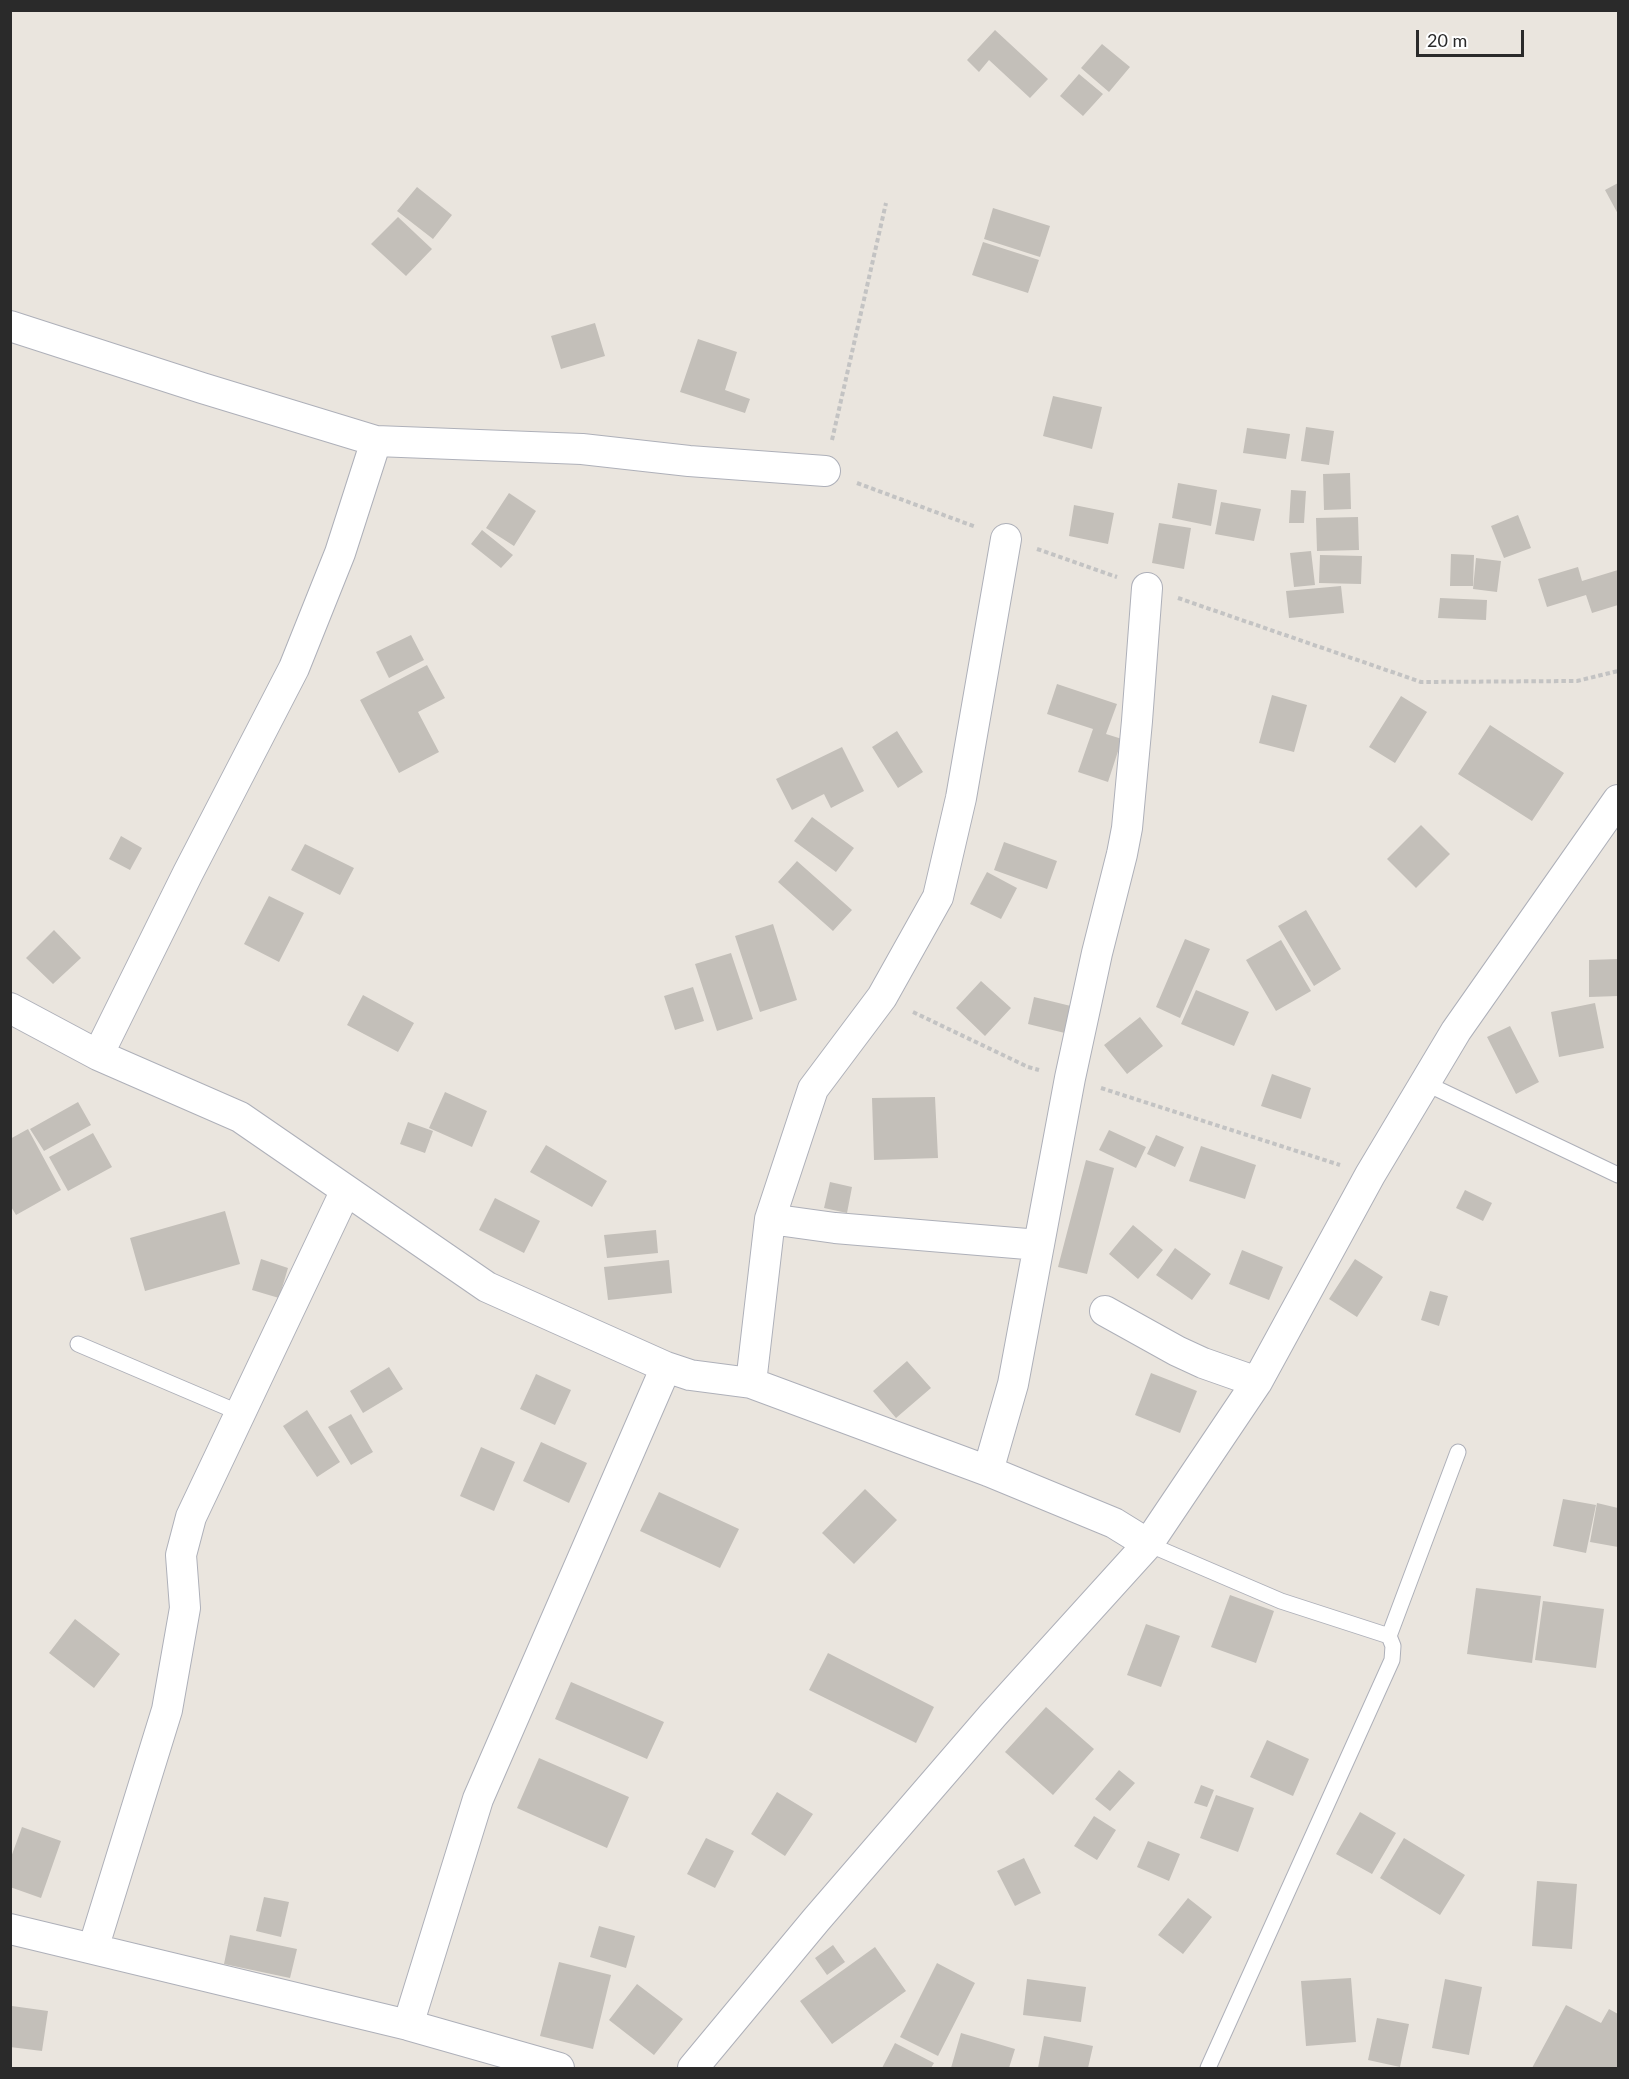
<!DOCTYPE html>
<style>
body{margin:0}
#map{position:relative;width:1629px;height:2079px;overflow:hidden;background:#eae5de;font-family:Lato,sans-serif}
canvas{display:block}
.frame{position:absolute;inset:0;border:12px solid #2a2a2a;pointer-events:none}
.scale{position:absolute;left:1416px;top:30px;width:108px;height:27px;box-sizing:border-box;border:3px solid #2a2a2a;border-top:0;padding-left:8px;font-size:18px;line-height:21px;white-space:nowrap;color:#2a2a2a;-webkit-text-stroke:4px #fff;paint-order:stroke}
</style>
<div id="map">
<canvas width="1629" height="2079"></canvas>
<div class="frame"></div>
<div class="scale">20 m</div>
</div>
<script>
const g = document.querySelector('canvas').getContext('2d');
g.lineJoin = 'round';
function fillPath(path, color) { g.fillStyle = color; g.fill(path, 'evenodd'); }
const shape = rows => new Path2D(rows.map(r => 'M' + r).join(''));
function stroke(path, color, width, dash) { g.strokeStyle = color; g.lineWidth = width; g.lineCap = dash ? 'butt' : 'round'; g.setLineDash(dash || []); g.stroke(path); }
const building = shape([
 [995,30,1048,79,1030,98,989,60,979,72,967,60],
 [1102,44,1130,67,1109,92,1081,68],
 [1079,74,1103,94,1083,116,1060,96],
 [1618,183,1618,214,1605,190],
 [417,187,452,215,433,239,397,211],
 [993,208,1050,226,1040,257,984,239],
 [398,217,432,249,406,276,371,244],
 [983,242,1039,260,1028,293,972,275],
 [595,323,605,356,561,369,551,336],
 [698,339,737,352,725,390,750,399,745,413,680,392],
 [1053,396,1102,407,1092,449,1043,436],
 [1306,427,1334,431,1329,465,1301,461],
 [1247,428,1290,434,1286,459,1243,453],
 [1350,473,1351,509,1324,510,1323,474],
 [1178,483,1217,490,1211,526,1172,518],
 [1291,490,1306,491,1304,523,1289,523],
 [509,493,536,511,514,546,486,528],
 [1221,502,1261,509,1254,541,1215,534],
 [1074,505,1114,513,1108,544,1069,536],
 [1518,515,1531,548,1504,558,1491,526],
 [1358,517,1359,550,1317,551,1316,518],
 [1159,523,1191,528,1184,569,1152,563],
 [482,530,513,555,501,568,471,544],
 [1311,551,1315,585,1294,587,1290,553],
 [1451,554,1474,555,1473,586,1450,586],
 [1320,555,1362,556,1361,584,1319,583],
 [1476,558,1501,561,1497,592,1473,589],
 [1578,567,1582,581,1618,570,1618,605,1592,613,1586,595,1547,607,1538,579],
 [1341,586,1344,613,1289,618,1286,591],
 [1440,598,1487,600,1486,620,1438,618],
 [411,635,424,660,389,678,376,652],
 [427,665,445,698,418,712,439,752,399,773,360,700],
 [1057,684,1117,704,1106,734,1122,739,1108,782,1078,772,1093,729,1047,714],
 [1272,695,1307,705,1294,752,1259,743],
 [1401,696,1427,712,1395,763,1369,747],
 [1490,725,1564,773,1532,821,1458,774],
 [897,731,923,772,898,788,872,747],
 [842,747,864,791,831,808,824,794,792,810,776,779],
 [812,817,854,848,836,872,794,841],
 [1421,825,1450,854,1416,888,1387,859],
 [121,836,142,848,130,870,109,859],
 [1004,842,1057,861,1047,889,994,870],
 [305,844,354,868,340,895,291,870],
 [797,861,852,910,833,931,778,882],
 [987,872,1017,888,1001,919,970,904],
 [269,896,304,913,279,962,244,944],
 [1306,910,1341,969,1314,986,1278,926],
 [773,924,797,1000,760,1012,735,936],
 [54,930,81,958,53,984,26,958],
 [1185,939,1210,949,1180,1018,1156,1007],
 [1281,940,1311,991,1276,1011,1246,960],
 [731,953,753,1019,717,1031,695,964],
 [1618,959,1618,996,1589,997,1589,960],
 [981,981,1011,1008,985,1036,956,1008],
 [693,987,704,1021,675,1030,664,996],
 [1196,990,1249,1012,1234,1046,1181,1024],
 [363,995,414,1023,398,1052,347,1025],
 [1034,997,1079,1008,1073,1035,1028,1024],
 [1595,1003,1604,1048,1559,1057,1551,1012],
 [1140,1017,1163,1046,1127,1074,1104,1045],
 [1510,1026,1539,1082,1516,1094,1487,1037],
 [1272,1074,1311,1088,1301,1119,1261,1106],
 [445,1092,487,1111,472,1147,429,1128],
 [935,1097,938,1158,874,1160,872,1098],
 [78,1102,91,1125,44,1151,30,1129],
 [408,1122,433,1131,425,1153,400,1144],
 [28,1129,61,1190,16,1215,10,1205,10,1139],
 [1109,1130,1146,1147,1136,1168,1099,1150],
 [93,1133,112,1167,68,1191,49,1157],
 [1156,1135,1184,1147,1175,1167,1147,1154],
 [546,1145,607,1181,592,1207,530,1172],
 [1201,1146,1256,1165,1245,1199,1189,1181],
 [1086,1160,1114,1168,1087,1274,1058,1267],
 [830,1182,852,1187,847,1213,824,1208],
 [1465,1190,1492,1203,1483,1221,1456,1208],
 [495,1198,540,1221,524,1253,479,1230],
 [225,1211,240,1264,145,1291,130,1238],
 [1133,1225,1163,1250,1138,1279,1109,1254],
 [656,1230,658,1253,607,1258,604,1235],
 [1175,1248,1211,1274,1192,1300,1156,1275],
 [1242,1250,1283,1267,1269,1300,1229,1284],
 [261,1259,288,1268,279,1298,252,1290],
 [1355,1259,1383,1277,1357,1317,1329,1299],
 [669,1260,672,1293,608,1300,604,1267],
 [1430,1291,1448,1296,1439,1326,1421,1320],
 [907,1361,931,1388,896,1418,873,1391],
 [389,1367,403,1389,363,1413,350,1391],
 [1151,1373,1197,1391,1180,1433,1135,1415],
 [536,1374,571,1390,555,1425,520,1409],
 [307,1410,340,1462,317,1477,283,1426],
 [351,1414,373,1452,351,1465,328,1427],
 [541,1442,587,1463,569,1503,523,1481],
 [481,1447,515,1462,494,1511,460,1496],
 [865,1489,897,1520,854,1564,822,1533],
 [659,1492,739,1529,720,1568,640,1531],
 [1563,1499,1596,1505,1586,1553,1553,1546],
 [1597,1503,1618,1508,1618,1547,1590,1542],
 [1476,1588,1541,1596,1532,1663,1467,1654],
 [1230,1595,1274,1611,1256,1663,1211,1647],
 [1543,1601,1604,1609,1596,1668,1535,1660],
 [75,1619,120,1654,94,1688,49,1653],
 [1146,1624,1180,1636,1161,1687,1127,1675],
 [828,1653,934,1707,916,1743,809,1690],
 [571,1682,664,1722,647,1759,555,1719],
 [1046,1707,1094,1749,1053,1795,1005,1752],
 [1267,1740,1309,1759,1293,1796,1250,1777],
 [539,1758,629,1797,607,1848,517,1808],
 [1119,1770,1135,1783,1110,1811,1095,1799],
 [1201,1785,1214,1790,1207,1807,1194,1803],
 [777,1792,813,1814,785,1856,751,1834],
 [1216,1795,1254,1808,1238,1852,1200,1838],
 [1360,1812,1396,1833,1372,1874,1336,1854],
 [1094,1816,1116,1830,1097,1860,1074,1846],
 [22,1827,61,1841,41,1898,10,1887,10,1860],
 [706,1838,734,1851,715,1888,687,1874],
 [1404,1838,1465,1875,1440,1915,1380,1878],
 [1148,1841,1180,1854,1169,1881,1137,1867],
 [1024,1858,1041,1893,1015,1906,997,1871],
 [1537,1881,1577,1884,1572,1949,1532,1946],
 [264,1897,289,1902,281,1937,256,1931],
 [1188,1898,1212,1917,1183,1954,1158,1935],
 [599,1926,635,1936,626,1968,590,1957],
 [230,1935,297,1949,290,1978,224,1964],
 [833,1945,845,1962,827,1975,815,1958],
 [875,1947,906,1991,832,2044,800,2001],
 [559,1962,611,1975,593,2049,540,2036],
 [937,1963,975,1983,938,2056,900,2037],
 [1351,1978,1356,2042,1306,2046,1301,1981],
 [1027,1979,1086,1987,1081,2022,1023,2015],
 [1445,1979,1482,1987,1469,2055,1432,2048],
 [637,1984,683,2019,654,2055,609,2020],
 [1566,2005,1601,2023,1609,2009,1618,2014,1618,2068,1532,2068],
 [12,2006,48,2011,42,2051,10,2047],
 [1377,2018,1409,2024,1400,2067,1368,2060],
 [961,2033,1015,2049,1009,2068,951,2068],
 [1044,2036,1093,2046,1088,2068,1038,2068],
 [895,2043,934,2063,931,2068,882,2068]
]);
const path = shape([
 [832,440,886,203],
 [857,483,976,527],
 [1037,549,1117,577],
 [1178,598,1421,682,1577,681,1618,671],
 [913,1012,1028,1067,1039,1070],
 [1101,1088,1340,1165]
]);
const service = shape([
 [1425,1083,1618,1175],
 [78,1344,240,1413],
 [1148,1544,1281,1601,1389,1636,1393,1646,1392,1660,1208,2068],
 [1389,1636,1458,1452]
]);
const minor = shape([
 [10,326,202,388,376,441,582,449,689,461,825,471],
 [1006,539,961,798,938,897,882,997,813,1089,770,1219,751,1383,988,1471,1114,1523,1148,1544],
 [10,1008,98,1055,240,1117,487,1287,666,1367,690,1375,751,1383],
 [98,1055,188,873,294,668,340,553,376,441],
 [770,1219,835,1228,1039,1245],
 [1105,1311,1177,1351,1203,1363,1257,1382],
 [988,1471,1013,1384,1070,1078,1097,953,1122,854,1127,828,1137,721,1147,588],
 [10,1929,408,2025,559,2068],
 [93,1949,167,1710,185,1608,181,1555,191,1517,346,1190],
 [408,2025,478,1799,666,1367],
 [693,2068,816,1920,993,1715,1148,1544,1257,1382,1370,1175,1456,1031,1618,800]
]);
fillPath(building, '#c3bfb9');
stroke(service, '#aeb0b9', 17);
stroke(minor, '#aeb0b9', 32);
stroke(path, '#c3c3c3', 4, [4.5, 3]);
stroke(service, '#fff', 15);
stroke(minor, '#fff', 30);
</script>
